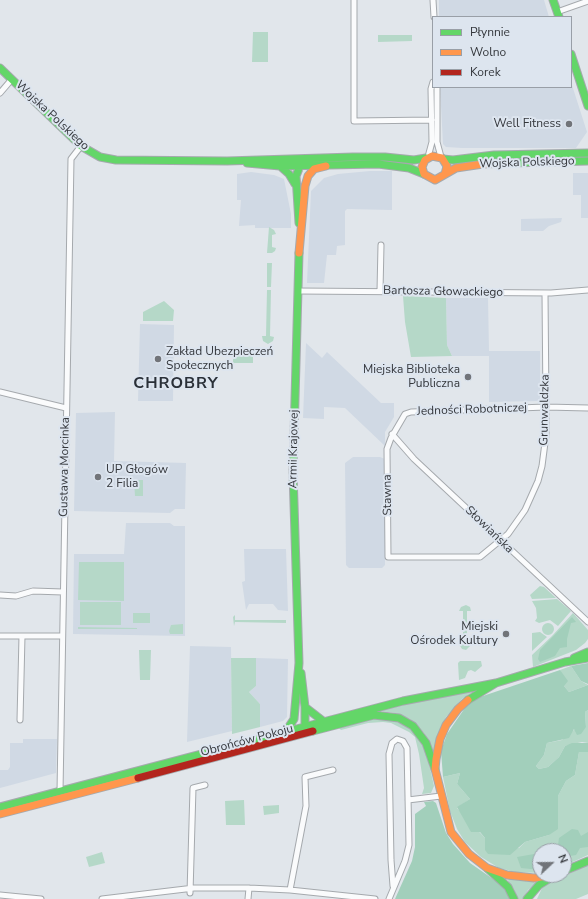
<!DOCTYPE html>
<meta charset="utf-8">
<style>
body{margin:0}
#map{position:relative;width:588px;height:899px;overflow:hidden;background:#e1e6eb;font-family:"Nunito Sans",sans-serif}
canvas{display:block}
.legend{position:absolute;left:432px;top:16px;width:140px;height:72px;box-sizing:border-box;background:#dde5ef;border:1px solid #999fa7;margin:0;padding:5px 7px;list-style:none;font-size:12px;color:#34373c}
.legend li{display:flex;align-items:center;gap:8px;height:20px}
.legend b{width:20px;border:1px solid #999fa7}
.north{position:absolute;left:532px;top:843px;width:40px;height:40px;box-sizing:border-box;background:#dde5ef;border:1px solid #999fa7;border-radius:50%;rotate:68deg;font-size:11px;font-weight:700;line-height:16px;text-align:center;color:#34373c}
.north::after{content:'';display:block;margin:auto;width:14px;height:18px;background:#717479;clip-path:polygon(50% 0,100% 100%,50% 72%,0 100%)}
</style>
<div id="map">
<canvas width="588" height="899"></canvas>
<ul class="legend">
<li><b style="height:5px;background:#63d668"></b>Płynnie</li>
<li><b style="height:5px;background:#ff974d"></b>Wolno</li>
<li><b style="height:5px;background:#b3261e"></b>Korek</li>
</ul>
<div class="north">N</div>
</div>
<script>
const g = document.querySelector('canvas').getContext('2d');
g.lineJoin = 'round';
function fillPath(path, color) { g.fillStyle = color; g.fill(path, 'evenodd'); }
const shape = rows => new Path2D(rows.map(r => 'M' + r).join(''));
function stroke(path, color, width, dash) { g.strokeStyle = color; g.lineWidth = width; g.lineCap = dash ? 'butt' : 'round'; g.setLineDash(dash || []); g.stroke(path); }
function write(font, color, halo, rows, align = 'center') {
  g.font = font + ' "Nunito Sans",sans-serif'; g.lineWidth = 4; g.setLineDash([]); g.textBaseline = 'middle'; g.strokeStyle = halo; g.fillStyle = color; for (const [text, x, y, turn = 0] of rows) {
    g.save(); g.translate(x, y); g.rotate((+turn || 0) * Math.PI / 180); g.textAlign = isNaN(turn) ? turn : align; if (halo) g.strokeText(text, 0, 0); g.fillText(text, 0, 0); g.restore();
  }
}
const built = shape([
 [439,0,544,0,549,17,439,17],
 [571,82,587,132,576,148,462,148,446,147,443,144,440,87,571,87],
 [370,171,392,171,392,210,347,209,345,211,345,245,337,246,336,255,327,255,324,283,307,283,311,191,324,178,338,174],
 [251,172,274,175,284,179,291,214,291,228,255,228,255,225,239,226,241,200,237,200,237,174],
 [573,173,588,173,588,218,581,218,581,195,573,195],
 [562,218,561,222,549,226,543,231,521,231,521,219],
 [446,298,488,298,489,351,540,351,540,401,489,402,489,356,452,356,447,345],
 [140,324,174,325,173,401,138,401],
 [306,343,322,358,327,352,381,403,394,403,394,417,385,432,385,446,345,408,324,407,324,419,303,418],
 [115,412,114,461,186,463,185,509,175,509,170,513,74,511,76,413],
 [353,457,380,457,385,459,385,565,382,568,349,568,346,565,345,463],
 [126,523,170,523,174,526,185,526,185,636,73,634,74,554,124,554],
 [244,549,286,549,288,611,278,610,273,604,249,604,246,610,242,582,245,581],
 [190,646,231,647,232,731,187,742],
 [256,658,288,659,287,717,283,721,260,727,260,704,249,692,256,686],
 [23,739,57,739,56,773,0,788,0,770,8,770,10,767,10,743,23,743]
]);
const green = shape([
 [253,32,268,32,268,62,252,62],
 [378,35,412,35,412,41,378,42],
 [269,227,274,230,276,234,272,235,272,247,276,248,275,251,272,253,267,253],
 [267,263,272,263,271,287,267,287],
 [267,290,271,290,270,336,274,337,273,341,268,344,263,341,262,336,266,336],
 [403,296,446,298,447,345,452,356,411,357,405,322],
 [164,301,174,310,173,321,143,321,143,312],
 [233,356,253,356,253,363,233,363],
 [134,480,143,480,143,496,135,496],
 [79,562,124,562,124,601,78,600],
 [540,586,544,587,556,598,532,599,530,595],
 [557,599,571,611,558,626,550,620,539,623,535,621,537,618,536,608,532,601],
 [80,602,121,602,121,625,80,625],
 [466,605,470,607,471,611,467,611,467,644,471,645,466,650,462,649,459,644,463,644,463,611,459,611,461,607],
 [133,613,150,613,150,623,133,623],
 [573,613,588,630,588,639,585,643,576,650,533,667,532,655,552,636],
 [235,615,235,620,286,620,286,623,235,622,234,626,233,617],
 '542 629a6 6 0 1 1 12 0a6 6 0 1 1-12 0Z',
 [183,624,183,634,170,634,169,631,171,625],
 [78,627,137,628,137,629,78,629],
 [540,632,547,637,532,651,532,633],
 [139,650,151,650,150,680,140,680],
 [231,658,256,658,256,686,249,692,260,704,260,727,232,734],
 [460,661,481,661,482,666,475,672,471,670,468,671,465,678,459,680,458,663],
 [571,666,581,681,588,685,569,692,564,686,560,670],
 [470,691,471,693,462,699,446,717,440,729,434,753,424,733,410,719,395,713,380,711,405,704],
 [588,710,588,743,582,742,565,746,559,757,548,767,539,769,536,766,544,755,547,743,562,740,575,729,586,727,585,712],
 [377,718,396,721,415,732,420,739,428,759,434,786,431,793,422,794,424,788,419,754,415,737,409,732,391,723,383,722,368,723,341,730,338,727],
 [579,752,588,752,588,855,564,866,564,851,540,851,540,873,515,872,499,868,481,857,465,842,457,829,450,811,443,777,460,773,457,784,470,799,457,808,485,838,485,850,519,848,525,842,549,835,558,812,558,796,566,781,575,775],
 [244,800,245,825,226,825,225,801],
 [279,805,279,813,264,815,263,806],
 [102,852,105,863,89,867,86,857],
 [588,865,588,894,576,899,537,899,543,886],
 [509,879,534,882,536,884,528,890,523,899,518,899,514,889,508,881]
]);
const forest = shape([
 [572,617,576,622,571,623,567,639,567,647,560,648,555,656,540,662,538,659,540,650],
 [588,663,588,684,581,681,571,666],
 [560,670,568,681,564,686,569,692,588,685,588,710,585,712,586,727,581,734,577,735,574,729,569,738,547,743,544,755,536,766,539,769,548,767,559,757,565,746,572,743,588,743,588,752,579,752,575,775,566,781,558,796,558,829,549,835,525,842,510,855,488,854,485,850,485,838,480,832,471,832,457,807,470,799,457,784,460,773,443,777,441,751,447,734,467,705,480,697],
 [433,801,436,803,446,833,453,844,470,863,503,886,510,899,395,899,412,861,415,847,415,814,426,806,424,802],
 [572,829,578,830,581,836,588,832,588,847,580,848,576,855,570,856,564,855,564,851,548,851,558,845,559,838],
 [540,853,540,870,521,868,517,857]
]);
const street = shape([
 [354,0,354,121,432,120],
 [433,0,434,17],
 [557,12,588,1],
 [437,87,437,142,441,157],
 [0,93,12,79],
 [428,157,432,142,431,89,433,82],
 [298,291,551,293,588,290],
 [380,291,381,245],
 [545,293,546,407,546,435,542,466,538,481,525,510,508,534,480,557,388,557,387,449,391,438,405,414,411,412,546,407,588,408],
 [0,392,66,408],
 [392,434,414,459,588,622],
 [0,595,16,596,33,591,63,592],
 [0,636,62,636],
 [20,720,22,636],
 [60,791,71,159,81,146],
 [408,800,441,796],
 [290,890,306,806,305,777,333,770],
 [190,893,193,788,205,785],
 [0,895,41,899],
 [102,899,194,888,249,888,290,890,375,899],
 [248,899,249,888],
 [389,899,405,861,409,845,407,748,403,741,397,739,392,743,389,754,391,860,393,886]
]);
const fast = shape([
 [553,0,559,17],
 [571,54,588,106],
 [0,68,81,146,100,157,116,160,227,161,353,157,385,157,414,160,426,158],
 [443,159,453,160,494,155,588,153],
 [247,163,280,166,378,164,409,168,424,174],
 [509,163,588,161],
 [280,166,289,174,295,184],
 [299,223,296,176,300,166,303,164],
 [574,658,588,652],
 [301,673,305,707,305,730],
 [468,700,496,683,565,662,588,658],
 [305,707,323,721],
 [286,731,294,719,299,663,293,472,299,253],
 [313,731,374,715,399,718,413,726,426,743,435,769],
 [0,807,403,701,496,683],
 [488,869,508,887,514,899],
 [564,871,588,861],
 [527,899,539,885,552,877]
]);
const slow = shape([
 [445,174,447,166,442,158,432,156,425,160,422,167,424,174,435,180,456,168,483,164,509,163],
 [299,253,305,186,308,176,314,169,326,166],
 [468,700,458,709,446,725,440,739,436,759,435,769,451,832,469,854,487,868,507,875,534,878,556,875],
 [0,814,138,778]
]);
const jam = shape([
 [138,778,313,731]
]);
const markers = [
 [569,124,4,"#717479"],
 [158,359,4,"#717479"],
 [468,377,4,"#717479"],
 [98,477,4,"#717479"],
 [506,634,4,"#717479"]
];
const streetNames = [
 ["Wojska Polskiego",52,116,43],
 ["Wojska Polskiego",527,163,-2],
 ["Bartosza Głowackiego",443,292,1],
 ["Jedności Robotniczej",472,410,-2],
 ["Grunwaldzka",545,410,-89],
 ["Armii Krajowej",294,449,-89],
 ["Gustawa Morcinka",65,467,-89],
 ["Stawna",388,495,-91],
 ["Słowiańska",489,530,44],
 ["Obrońców Pokoju",247,741,-15]
];
const poiNames = [
 ["Well Fitness",561,124],
 ["Zakład Ubezpieczeń",166,352,"left"],
 ["Społecznych",166,366,"left"],
 ["Miejska Biblioteka",460,370],
 ["Publiczna",460,384],
 ["UP Głogów",106,470,"left"],
 ["2 Filia",106,484,"left"],
 ["Miejski",498,627],
 ["Ośrodek Kultury",498,641]
];
const districtNames = [
 ["CHROBRY",176,384]
];
fillPath(built, '#d0d9e4');
fillPath(green, '#b5d8c8');
fillPath(forest, '#a2cfbb');
stroke(street, '#a5a9ad', 7);
stroke(fast, '#a5a9ad', 9);
stroke(slow, '#a5a9ad', 9);
stroke(jam, '#a5a9ad', 9);
stroke(street, '#fafbfc', 5);
stroke(fast, '#63d668', 7);
stroke(slow, '#ff974d', 7);
stroke(jam, '#b3261e', 7);
for (const [x, y, r, color] of markers) { const dot = new Path2D(); dot.arc(x, y, r, 0, 2 * Math.PI); g.fillStyle = color; g.fill(dot); stroke(dot, '#dde5ef', 1.5); }
write('12px', '#34373c', '#dde5ef', streetNames);
write('12px', '#34373c', '#dde5ef', poiNames, 'right');
g.letterSpacing = '1px';
write('bold 16px', '#2a3038', '#dde5ef', districtNames);
g.letterSpacing = '0px';
</script>
